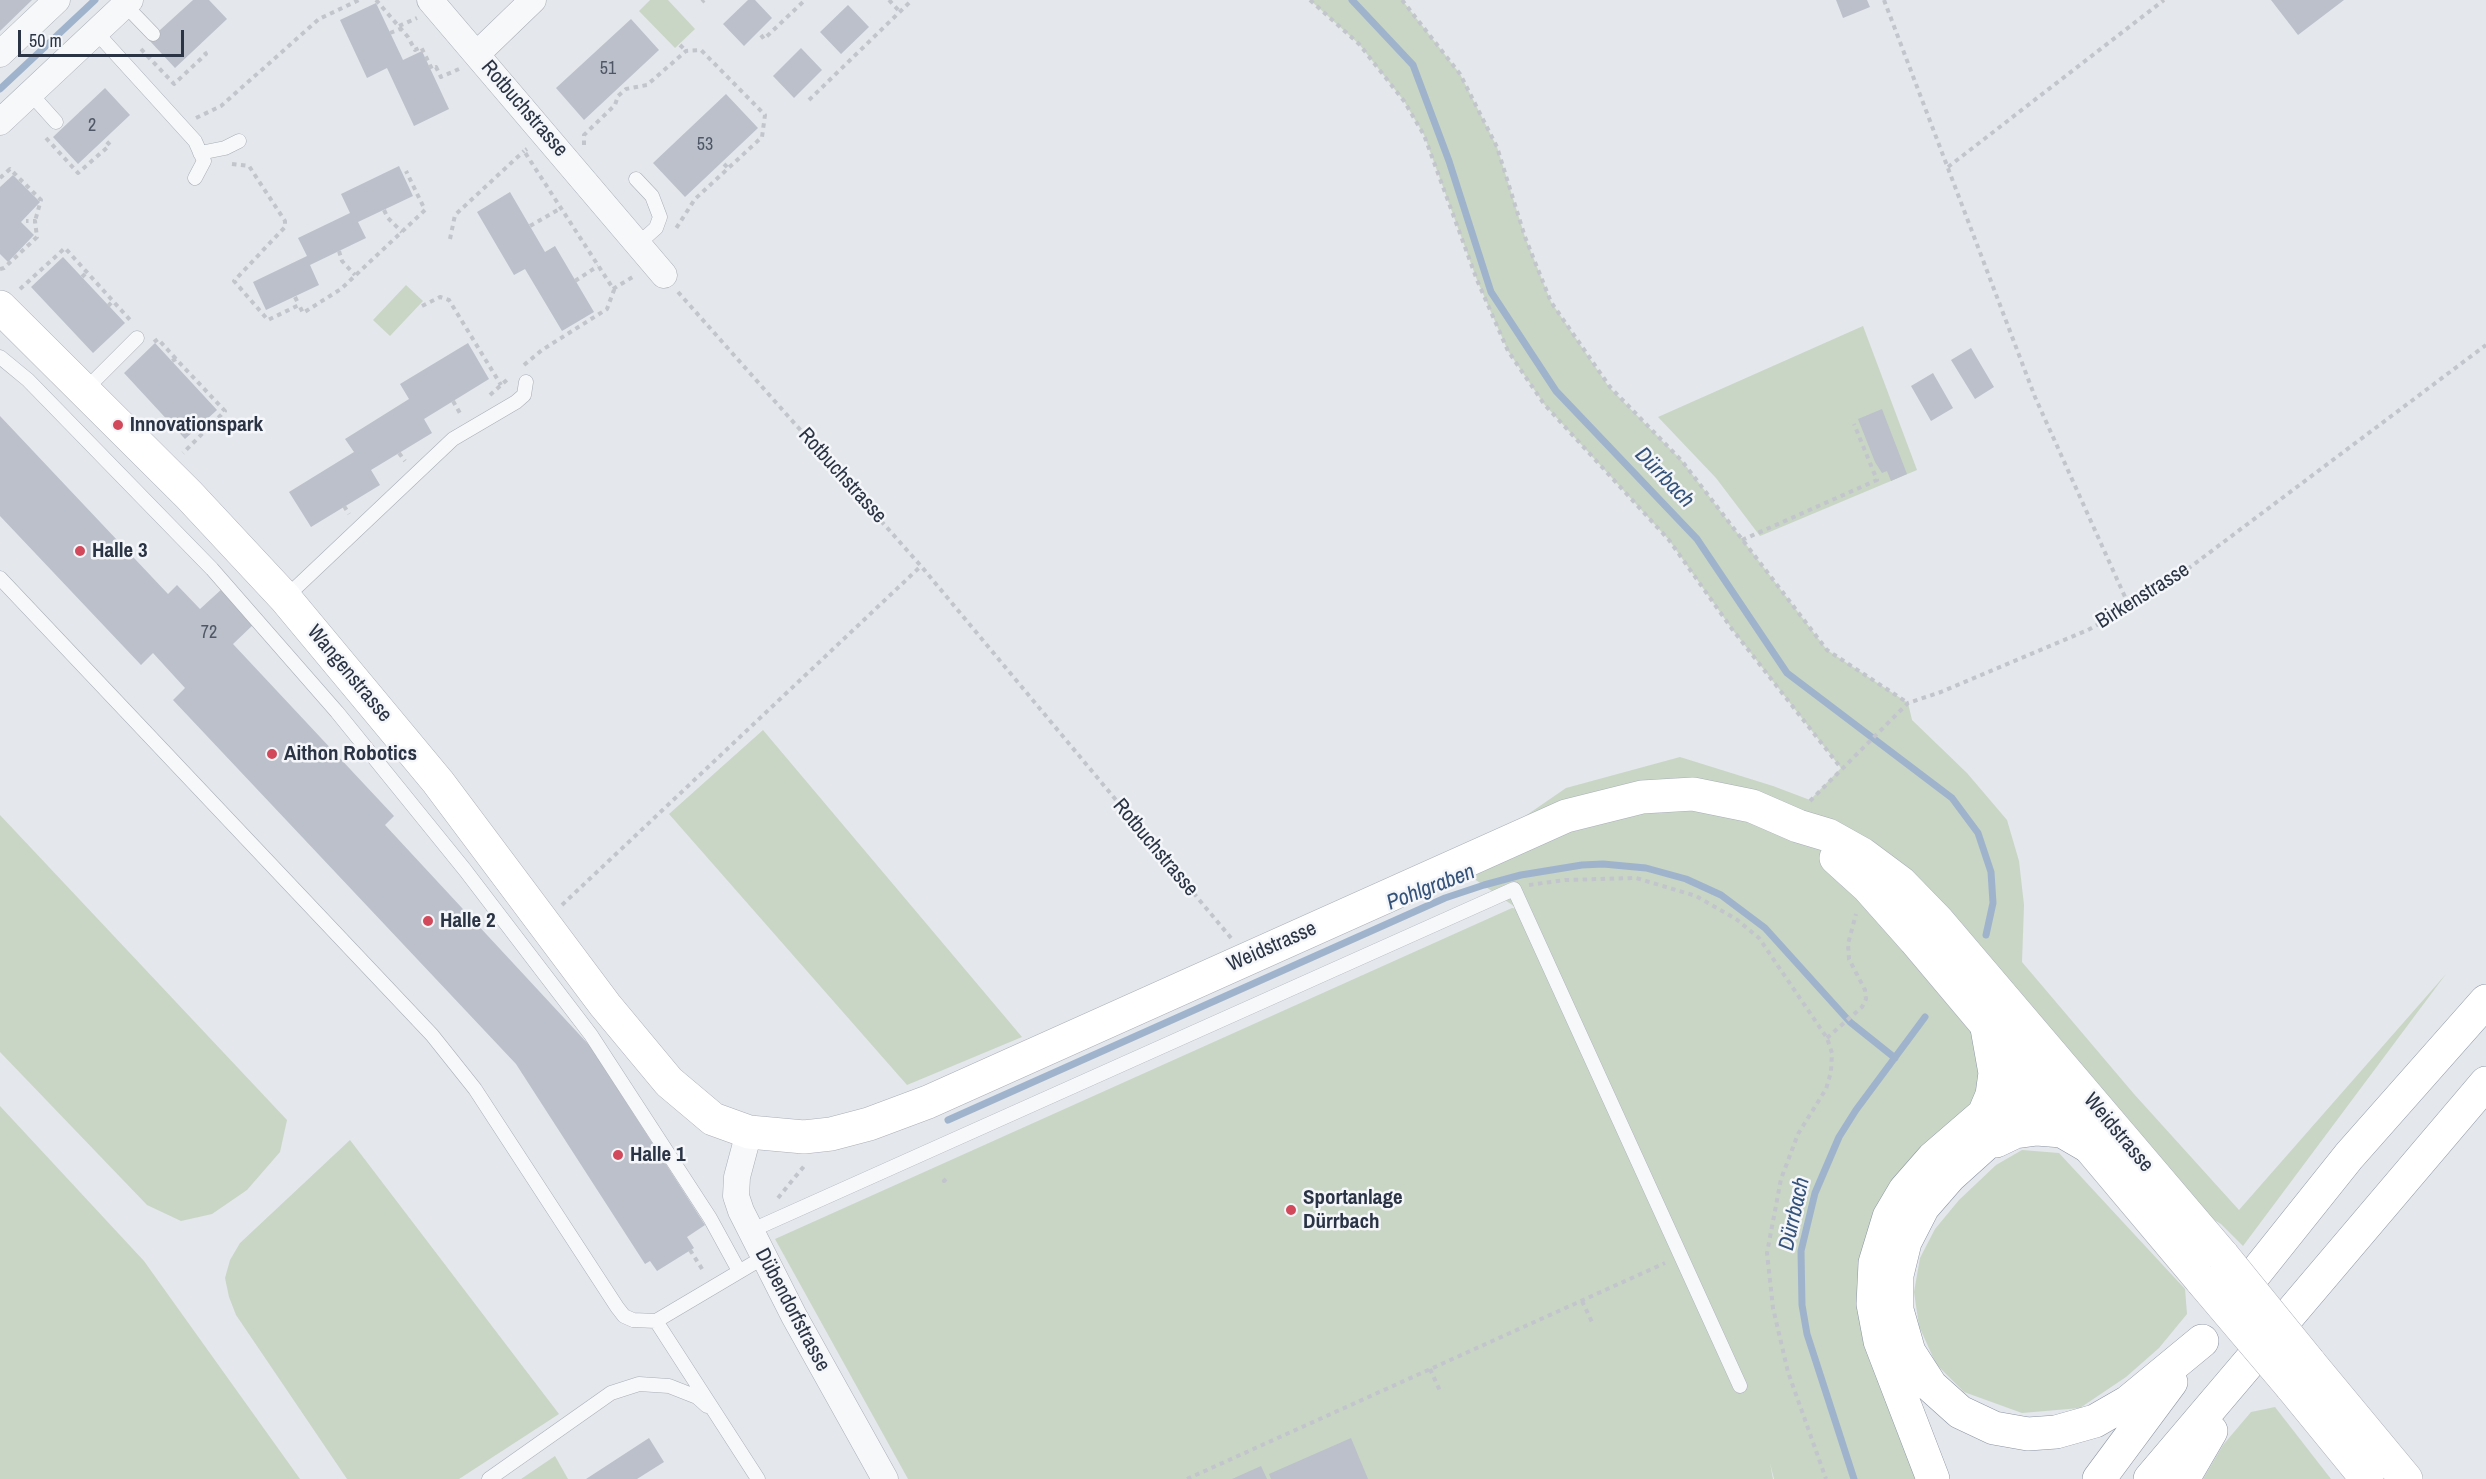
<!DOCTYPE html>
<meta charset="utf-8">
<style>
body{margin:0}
#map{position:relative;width:2486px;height:1479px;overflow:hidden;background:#e4e7ec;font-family:"Archivo Narrow",sans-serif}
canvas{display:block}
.scale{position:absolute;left:18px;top:30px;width:166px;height:27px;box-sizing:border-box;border:3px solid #2b3445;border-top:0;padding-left:8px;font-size:18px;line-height:21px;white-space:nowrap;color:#2b3445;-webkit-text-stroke:4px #f4f6f9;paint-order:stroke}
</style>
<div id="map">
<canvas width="2486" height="1479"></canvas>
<div class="scale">50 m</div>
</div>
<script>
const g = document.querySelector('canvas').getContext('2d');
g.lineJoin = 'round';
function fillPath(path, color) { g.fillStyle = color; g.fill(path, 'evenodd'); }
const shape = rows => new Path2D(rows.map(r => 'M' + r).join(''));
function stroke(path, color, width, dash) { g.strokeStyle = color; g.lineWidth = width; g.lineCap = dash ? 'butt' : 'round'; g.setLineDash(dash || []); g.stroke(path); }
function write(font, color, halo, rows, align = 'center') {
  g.font = font + ' "Archivo Narrow",sans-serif'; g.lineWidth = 5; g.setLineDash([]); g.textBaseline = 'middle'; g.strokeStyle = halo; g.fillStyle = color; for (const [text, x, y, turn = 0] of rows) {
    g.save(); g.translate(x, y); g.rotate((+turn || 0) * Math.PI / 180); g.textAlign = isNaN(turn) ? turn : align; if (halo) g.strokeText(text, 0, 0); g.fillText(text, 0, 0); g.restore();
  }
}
const green = shape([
 [650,0,668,0,695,29,675,48,639,11],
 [1310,0,1402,0,1460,74,1497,147,1525,237,1551,302,1609,387,1682,461,1827,650,1908,703,1912,720,1967,773,2007,820,2019,861,2024,905,2022,962,2134,1094,2239,1210,2446,974,2243,1246,2221,1224,2093,1149,1995,1073,1883,1231,1933,1479,1774,1479,1770,1463,1773,1479,908,1479,775,1239,1512,908,1518,909,1454,865,1566,788,1680,757,1773,786,1810,800,1841,768,1732,629,1669,540,1544,404,1508,351,1477,280,1424,135,1404,101,1359,44],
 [406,285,423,301,390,336,373,320],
 [1863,326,1917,470,1760,536,1716,478,1658,417],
 [763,730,1022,1037,907,1085,669,814],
 [0,815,287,1120,280,1152,247,1190,212,1214,181,1221,147,1205,0,1052],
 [0,1106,144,1261,300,1479,0,1479],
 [350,1140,559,1414,459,1479,347,1479,236,1315,229,1297,225,1278,230,1260,240,1243],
 [2022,1150,2059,1153,2185,1289,2187,1314,2159,1348,2126,1377,2080,1408,2022,1413,1964,1392,1936,1364,1919,1326,1914,1292,1920,1258,1935,1229,1959,1200,1996,1165],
 [2275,1407,2331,1479,2203,1479,2223,1445,2251,1412],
 [555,1456,568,1479,521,1479]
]);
const stream = shape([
 [1352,0,1413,65,1449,161,1491,292,1556,391,1697,539,1787,673,1952,798,1978,833,1991,872,1993,903,1986,935],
 [0,89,95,0],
 [948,1120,1445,898,1484,885,1521,875,1582,865,1603,864,1646,868,1686,879,1721,895,1765,928,1850,1022,1895,1058],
 [1854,1479,1807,1334,1802,1305,1801,1251,1815,1193,1839,1137,1856,1110,1925,1017]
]);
const building = shape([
 [0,0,32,0,0,31],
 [193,0,209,0,227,19,175,68,149,40],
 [748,0,755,0,772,18,744,46,723,24],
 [1836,0,1867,0,1870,7,1843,18],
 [2271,0,2344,0,2298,35],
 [376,3,403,60,422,51,449,109,414,126,387,68,367,78,340,20],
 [848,5,869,27,841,54,820,32],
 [631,19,659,50,584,120,556,88],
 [801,48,822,70,794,98,773,76],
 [105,88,130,115,78,164,53,137],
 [726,94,758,128,685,197,653,163],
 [399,166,413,196,358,222,366,238,310,265,319,285,266,310,253,282,307,256,298,238,350,213,341,194],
 [13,175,40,202,21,222,34,235,8,262,0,254,0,187],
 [510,192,545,252,555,246,594,312,562,331,525,269,514,275,477,212],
 [63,257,125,323,93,353,31,287],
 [155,343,217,410,185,439,124,373],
 [468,343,489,379,424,419,432,433,371,470,380,485,311,527,289,492,354,452,345,439,409,399,400,384],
 [1971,348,1994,387,1975,399,1951,360],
 [1933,373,1953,408,1931,421,1911,386],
 [1882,409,1907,474,1891,481,1887,471,1882,473,1875,462,1858,419],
 [0,416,168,594,177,585,200,609,223,588,255,623,233,644,394,816,385,825,590,1046,705,1225,687,1237,694,1248,657,1271,650,1261,645,1264,516,1064,173,700,185,688,153,653,141,665,0,516],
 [649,1438,664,1462,637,1479,586,1479],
 [1351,1438,1368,1479,1271,1479,1269,1474],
 [1261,1466,1267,1479,1232,1479]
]);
const path = shape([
 [376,0,408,37,415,50,421,47,432,69,436,67,441,77,459,69],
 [889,0,900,12],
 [1310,0,1359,44,1404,101,1424,135,1477,280,1508,351,1544,404,1669,540,1732,629,1841,768],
 [1402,0,1460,74,1497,147,1525,237,1551,302,1610,387,1682,461,1827,650,1908,703],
 [1884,0,2035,397,2130,608],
 [702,2,704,0],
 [399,26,417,18],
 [390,33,400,29],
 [761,35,764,39,805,0],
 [680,45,686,51],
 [141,49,174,84,206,54,204,51],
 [809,100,912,0],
 [196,118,221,106,319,19,359,0],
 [46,138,78,173,110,145,106,141],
 [584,145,584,135,615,105,618,96,626,89,647,85,686,51,701,50,765,115,762,137,695,199,675,230],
 [232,164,249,166,285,221,285,227,234,281,268,320,299,305,303,313,341,289,425,210,406,171],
 [724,164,728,168],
 [1948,167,2164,0],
 [0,178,10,169,41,200,35,221],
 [384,210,388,218,402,232],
 [530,226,561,208],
 [450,239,455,215,524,151],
 [339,251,342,261,355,275],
 [0,269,4,268,37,237,35,221,26,221],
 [82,277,87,272],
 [575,281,598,266],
 [20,289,65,248,131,321],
 [613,289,636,275],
 [678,292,921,566,1231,938],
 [295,297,299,305],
 [108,306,113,301],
 [422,306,440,297,449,300,501,385],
 [154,342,158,339,176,359],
 [172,361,176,359,225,411,183,453],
 [524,365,542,350,607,309,614,290,524,151,527,149],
 [490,395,509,378],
 [453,401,461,415],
 [399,453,405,461],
 [344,506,349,514],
 [1742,540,1877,480,1854,424],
 [1810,801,1908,703,1941,692,2088,630,2157,592,2486,345],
 [1529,885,1565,880,1636,878,1696,896,1736,919,1759,938,1827,1038,1832,1053,1831,1072,1826,1089,1798,1134,1781,1179,1767,1253,1773,1308,1788,1372,1826,1479],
 [562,905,921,566],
 [1827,1038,1862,1007,1866,999,1865,990,1849,959,1848,944,1856,914],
 [946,1179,944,1181,947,1179],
 [778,1198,805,1165],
 [690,1250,704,1272],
 [1582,1301,1592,1322],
 [1430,1369,1440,1391],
 [1187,1479,1665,1263]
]);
const lane = shape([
 [125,5,153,34],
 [96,32,195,141,204,161,195,178],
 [30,93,56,122],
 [200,153,225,148,239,141],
 [636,179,652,196,660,217,656,228,638,244],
 [0,357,28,380,212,569,337,712,465,870,591,1035,710,1218,739,1271],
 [85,390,137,338],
 [0,578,432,1035,475,1089,617,1307,624,1316,633,1320,656,1321,758,1479],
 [285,598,453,439,516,402,524,395,526,382],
 [750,1231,1514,889,1740,1386],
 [656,1321,764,1257],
 [489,1479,611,1393,639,1384,669,1386,697,1397,707,1406]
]);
const street = shape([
 [430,0,664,275],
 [0,54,57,0],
 [477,54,533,0],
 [0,122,130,0],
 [749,1132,737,1177,736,1196,741,1211,794,1316,885,1479]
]);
const secondary = shape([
 [0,307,189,495,285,598,438,782,605,1005,669,1082,713,1119,749,1132,804,1137,831,1134,869,1124,928,1102,1566,816,1642,797,1693,794,1752,806,1798,826,1828,835,1862,854,1901,883,1937,920,2223,1256],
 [1836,858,1868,887,1915,940,2202,1281],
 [2309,1362,2406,1479],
 [2291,1386,2367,1479]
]);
const highway = shape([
 [1984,1114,2007,1096,2022,1089,2036,1086,2032,1098,2021,1112,1950,1176,1923,1207,1905,1242,1897,1275,1897,1310,1909,1352,1931,1386,1960,1412,1994,1428,2028,1434,2056,1432,2095,1421,2128,1402,2202,1341],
 [1996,1141,2015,1132,2037,1129,2062,1131,2093,1149],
 [2230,1305,2349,1156,2486,1001],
 [1933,1479,1880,1341,1873,1304,1875,1263,1889,1217,1905,1190,1933,1158,1984,1114,1992,1095,1995,1073,1987,1028],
 [2099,1479,2171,1382],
 [2150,1479,2486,1083],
 [2183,1479,2211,1431]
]);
const secondaryBridge = shape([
 [2223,1256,2309,1362],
 [2202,1281,2291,1386]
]);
const markers = [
 [118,425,6,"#d1495b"],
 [80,551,6,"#d1495b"],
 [272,754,6,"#d1495b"],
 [428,921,6,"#d1495b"],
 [618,1155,6,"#d1495b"],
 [1291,1210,6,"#d1495b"]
];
const numberNames = [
 ["51",608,69],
 ["2",92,126],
 ["53",705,145],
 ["72",209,633]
];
const streetNames = [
 ["Rotbuchstrasse",524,109,49],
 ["Rotbuchstrasse",842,476,48],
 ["Birkenstrasse",2143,596,-32],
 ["Wangenstrasse",349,674,50],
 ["Rotbuchstrasse",1155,848,50],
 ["Weidstrasse",1272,947,-24],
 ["Weidstrasse",2118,1133,50],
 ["Dübendorfstrasse",792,1310,62]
];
const poiNames = [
 ["Innovationspark",130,425],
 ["Halle 3",92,551],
 ["Aithon Robotics",284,754],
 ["Halle 2",440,921],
 ["Halle 1",630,1155],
 ["Sportanlage",1303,1198],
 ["Dürrbach",1303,1222]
];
const waterNames = [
 ["Dürrbach",1664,478,46],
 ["Pohlgraben",1431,888,-21],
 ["Dürrbach",1795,1214,-77]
];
fillPath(green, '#c9d6c5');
stroke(stream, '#9fb4cc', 7);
fillPath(building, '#bbc0ca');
stroke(lane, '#a9aeb7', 15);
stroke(street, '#a9aeb7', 27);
stroke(secondary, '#a9aeb7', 34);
stroke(highway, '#8b94a3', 34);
stroke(path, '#c2c5cb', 4, [4.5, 4.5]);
stroke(lane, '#f7f8fa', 14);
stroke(street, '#f7f8fa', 26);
stroke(secondary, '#fff', 33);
stroke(highway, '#fff', 33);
stroke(secondaryBridge, '#a9aeb7', 34, []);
stroke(secondaryBridge, '#fff', 33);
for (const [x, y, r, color] of markers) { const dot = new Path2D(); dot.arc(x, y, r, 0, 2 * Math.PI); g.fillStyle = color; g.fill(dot); stroke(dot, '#f4f6f9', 2); }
write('18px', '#4f5766', null, numberNames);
write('21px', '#2b3445', '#f4f6f9', streetNames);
write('bold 21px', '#2b3445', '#f4f6f9', poiNames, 'left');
write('italic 22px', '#34527a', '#f4f6f9', waterNames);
</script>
